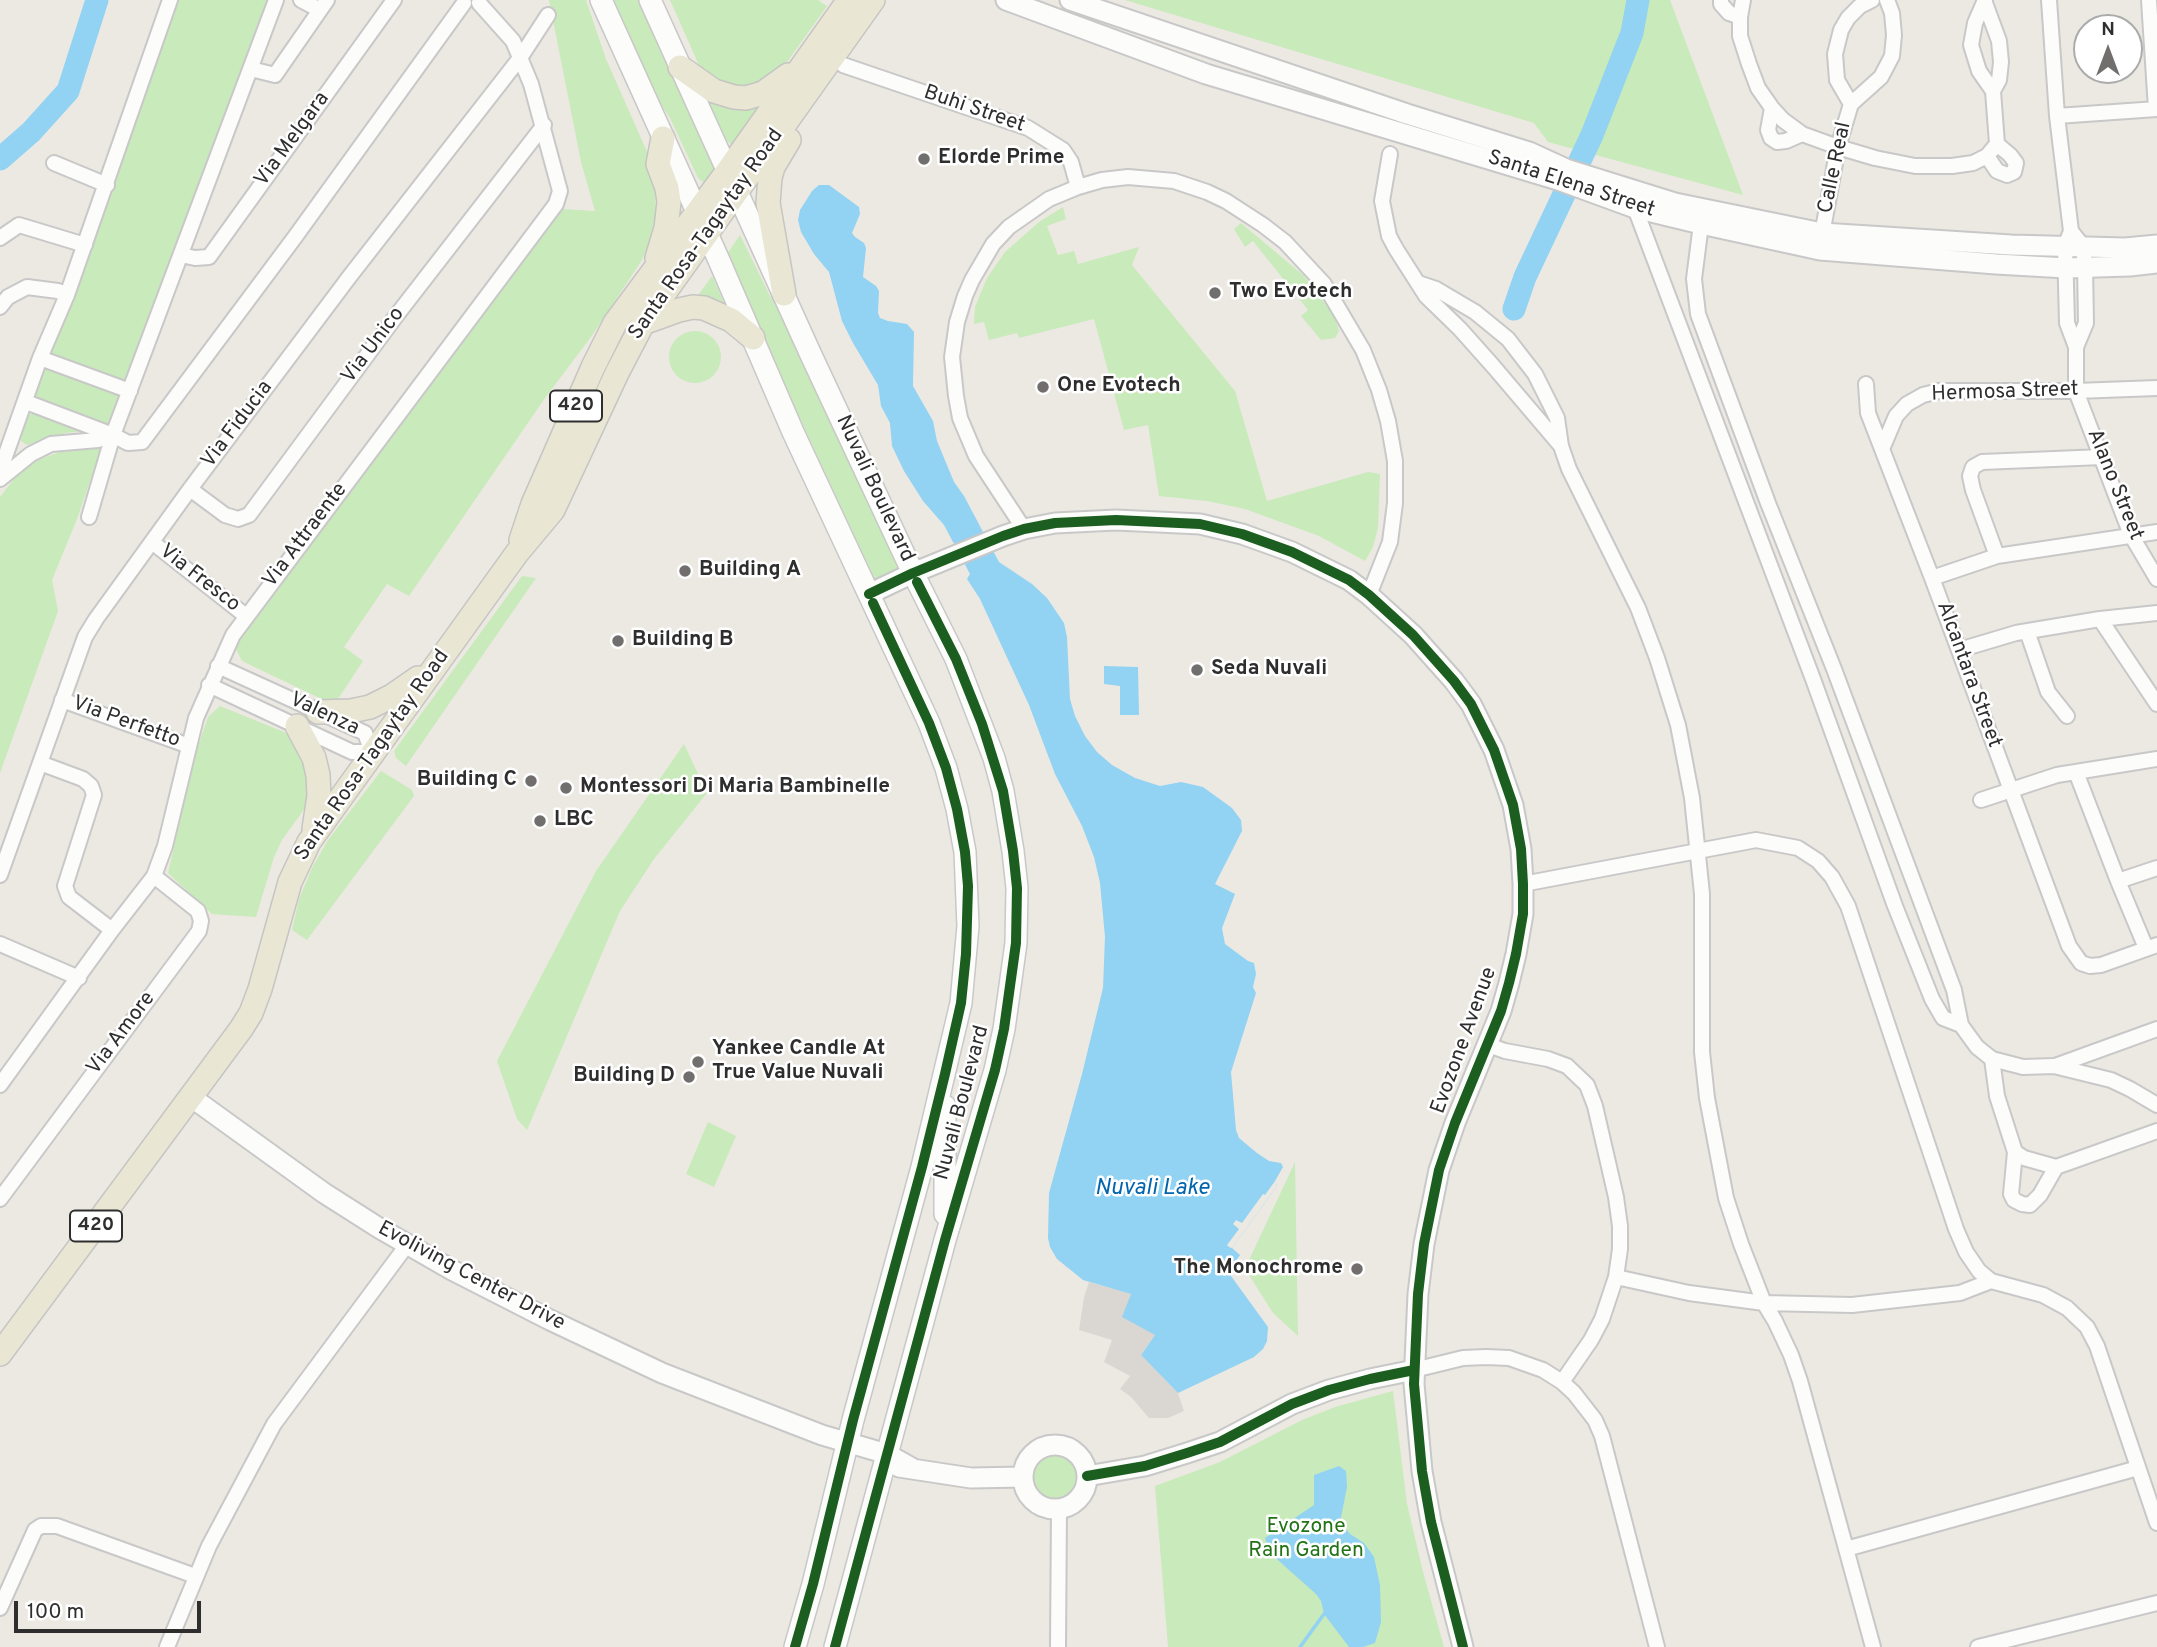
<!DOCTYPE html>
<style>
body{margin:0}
#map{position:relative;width:2157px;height:1647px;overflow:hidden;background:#ece9e3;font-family:Overpass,sans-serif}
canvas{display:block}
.north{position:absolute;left:2073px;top:14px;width:70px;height:70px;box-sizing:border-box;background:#fff;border:2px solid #ababab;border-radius:50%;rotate:0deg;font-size:19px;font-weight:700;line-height:28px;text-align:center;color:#2e2e2e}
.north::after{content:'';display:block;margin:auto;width:24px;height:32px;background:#706f6d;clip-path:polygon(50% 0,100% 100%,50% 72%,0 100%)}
.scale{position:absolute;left:14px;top:1601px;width:187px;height:32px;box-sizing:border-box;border:4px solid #2e2e2e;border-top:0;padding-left:9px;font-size:21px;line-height:24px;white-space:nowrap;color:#2e2e2e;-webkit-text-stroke:5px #fff;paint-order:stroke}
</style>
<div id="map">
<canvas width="2157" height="1647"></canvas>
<div class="north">N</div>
<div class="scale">100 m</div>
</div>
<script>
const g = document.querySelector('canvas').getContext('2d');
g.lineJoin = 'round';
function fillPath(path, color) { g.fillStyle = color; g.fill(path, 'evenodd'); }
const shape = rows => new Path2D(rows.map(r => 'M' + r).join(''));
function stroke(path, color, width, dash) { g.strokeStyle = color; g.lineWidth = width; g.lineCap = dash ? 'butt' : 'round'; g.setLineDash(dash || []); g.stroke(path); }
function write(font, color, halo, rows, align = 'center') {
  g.font = font + ' Overpass,sans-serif'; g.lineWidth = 5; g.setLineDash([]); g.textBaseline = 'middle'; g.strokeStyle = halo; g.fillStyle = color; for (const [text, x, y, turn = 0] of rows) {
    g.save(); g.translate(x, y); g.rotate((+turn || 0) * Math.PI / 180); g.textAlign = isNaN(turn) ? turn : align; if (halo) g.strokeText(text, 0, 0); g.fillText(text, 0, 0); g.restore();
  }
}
const green = shape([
 [179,0,269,0,129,379,125,382,52,358,50,353],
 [549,0,586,0,606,59,648,154,654,176,656,214,648,245,642,260,591,337,545,398,409,596,387,584,344,647,363,661,334,705,242,661,234,645,562,209,595,211,581,162],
 [614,0,642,0,715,168,707,182,703,182,698,178,670,118,652,91],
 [670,0,818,0,827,6,780,72,739,94,702,72],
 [1125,0,1638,0,1633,30,1648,0,1670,0,1743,195,1548,142,1534,123],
 [702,90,771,96,736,143,732,145,727,141],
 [1063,207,1066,219,1047,226,1058,255,1074,251,1078,264,1139,247,1132,265,1235,391,1267,501,1368,472,1380,474,1378,528,1373,547,1365,561,1319,536,1245,509,1207,501,1159,496,1148,425,1124,430,1094,319,1019,338,1017,333,989,340,984,322,974,324,975,307,987,278,1005,252,1039,222],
 [1241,223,1303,275,1334,315,1339,331,1335,338,1321,340,1301,316,1308,310,1253,241,1245,247,1234,229],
 [740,235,771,298,787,323,900,570,875,580,725,257],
 [712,276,730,316,698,303,699,294],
 '669 357a26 26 0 1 1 52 0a26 26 0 1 1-52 0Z',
 [49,366,117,391,120,399,112,423,103,425,35,398,44,369],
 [36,413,93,430,65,433,27,445,21,441,22,429,28,415],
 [97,444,101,449,77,519,52,580,58,611,0,773,0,497,13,480,35,461,76,446],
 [522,576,536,578,406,766,396,758,394,751],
 [220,706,284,732,298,741,309,760,310,801,282,840,274,857,256,917,212,914,168,873,195,755,208,717],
 [684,744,707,793,654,859,620,911,527,1130,517,1119,497,1061,596,871],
 [381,771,412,790,414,796,307,940,292,930,299,899,312,868,328,840],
 [708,1122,736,1136,714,1187,686,1174],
 [1295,1162,1298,1336,1273,1313,1249,1275,1249,1260],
 [1393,1391,1407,1504,1423,1572,1444,1647,1168,1647,1155,1486,1220,1462,1302,1420,1335,1407],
 '1031 1477a24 24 0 1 1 48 0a24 24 0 1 1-48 0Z'
]);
const plaza = shape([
 [1089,1282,1132,1294,1155,1335,1141,1355,1178,1393,1184,1411,1168,1418,1149,1418,1131,1397,1120,1389,1130,1376,1104,1362,1112,1340,1079,1330,1084,1297]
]);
const water = shape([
 [819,185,829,185,859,207,860,214,852,233,855,237,864,243,866,248,863,277,876,286,879,291,878,313,880,318,888,321,907,324,914,332,913,386,933,421,937,441,954,482,964,496,999,562,1032,584,1047,598,1064,623,1067,637,1070,699,1075,716,1085,736,1097,752,1112,765,1135,778,1160,786,1181,782,1203,787,1232,808,1241,820,1242,831,1215,884,1235,894,1222,928,1225,944,1248,961,1254,963,1256,974,1253,987,1256,993,1231,1072,1236,1130,1239,1138,1257,1153,1269,1161,1281,1163,1283,1167,1275,1181,1277,1186,1232,1248,1240,1255,1233,1265,1231,1276,1268,1327,1267,1341,1263,1349,1254,1357,1178,1393,1141,1355,1155,1335,1122,1317,1131,1294,1083,1280,1057,1259,1050,1247,1048,1238,1049,1193,1082,1074,1103,988,1105,937,1100,883,1094,857,1082,826,1055,774,1029,705,980,599,967,579,970,574,944,525,923,501,904,471,892,446,890,423,881,406,878,385,853,343,842,321,829,272,814,254,801,232,798,220,800,210,812,191],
 [1104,666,1138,667,1139,715,1120,715,1120,686,1104,684],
 [1339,1466,1346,1471,1347,1487,1340,1522,1350,1534,1364,1543,1374,1557,1380,1585,1381,1622,1375,1643,1363,1647,1349,1647,1324,1614,1321,1601,1316,1594,1270,1553,1265,1538,1314,1505,1314,1475]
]);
const pier = shape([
 [1275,1181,1277,1186,1274,1190,1232,1248,1229,1247,1227,1245,1239,1229,1233,1224,1236,1220,1242,1223,1263,1194,1265,1195]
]);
const stream = shape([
 [1300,1647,1324,1614]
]);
const river = shape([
 [0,159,31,132,68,91,97,0],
 [1514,309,1525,277,1592,135,1632,33,1638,0]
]);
const minor = shape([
 [301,0,320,10],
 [1721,0,1721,4,1729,13,1740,17],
 [1743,0,1740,17,1740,36,1749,64,1758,88,1772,108,1783,120,1802,134,1838,147,1875,158,1915,166,1952,166,1973,163,1987,156,1997,144,1993,91,1979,71,1971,45,1975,23,1985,0],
 [2049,0,2057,116,2071,231,2065,246,2067,323,2076,347],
 [2149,0,2156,109],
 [1985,3,1999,41,2001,62,1999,80,1993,91],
 [843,65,1028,128,1063,150,1071,162,1078,187],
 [251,69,275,75,327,0],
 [1851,104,1837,80,1835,54,1841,30,1848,18,1860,6,1872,0],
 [1772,108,1768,130,1771,138,1777,142,1786,141,1802,134],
 [2057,116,2157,109],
 [1390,154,1382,201,1389,236,1396,249,1426,296,1460,329,1493,366,1561,446],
 [1987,156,1997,171,2007,175,2014,172,2016,163,2010,155,1997,144],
 [54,163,107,185],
 [1635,208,1813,679,1895,906,1932,999,1943,1018,1961,1025],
 [1701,224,1694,279,1698,314,1768,503,1834,669,1954,990,1961,1025,1977,1047,1992,1059,2023,1067,2054,1066,2111,1080,2130,1089,2157,1105],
 [2071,231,2083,246,2085,266,2086,323,2076,347,2076,391,2131,535,2157,579],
 [0,238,19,225,85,245],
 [1821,240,1838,147,1851,104,1881,77,1892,56,1894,35,1892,13,1887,0],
 [181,255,195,258,209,257,394,0],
 [1418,283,1436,289,1475,312,1508,339,1535,374,1557,418,1561,446,1569,469,1638,608,1657,658,1678,725,1692,798,1702,894,1702,1052,1707,1098,1726,1198,1741,1244,1764,1303,1775,1321,1791,1355,1800,1381,1873,1647],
 [0,307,8,297,27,287,58,291,67,295],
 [40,358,130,391],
 [1866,384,1868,413,1932,578,2069,946,2081,963,2090,966,2101,965,2157,945],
 [26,402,113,435,128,443,142,442,295,237,464,3],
 [1882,449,1896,416,1907,404,1923,395,1939,391,2076,391,2157,388],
 [0,471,40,358,67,295,170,0],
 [0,479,31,454,51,444,98,440,109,434],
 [190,489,225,515,238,519,249,515,396,316,544,125],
 [89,517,113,435,276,0],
 [1024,529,976,456,960,418,956,396,952,357,957,322,965,296,972,280,993,244,1009,227,1049,199,1078,187,1102,180,1128,177,1174,181,1207,192,1226,201,1263,225,1285,242,1324,284,1363,350,1379,390,1388,421,1395,461,1395,503,1390,542,1369,595],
 [152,542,246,616],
 [1997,556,1973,490,1970,476,1973,467,1982,462,2102,457],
 [1932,578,1997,556,2157,532],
 [2100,619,2157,704],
 [2027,631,2048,692,2067,716],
 [1959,650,2016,633,2100,619,2157,613],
 [209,685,352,752,372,752,365,733,218,666],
 [62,700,189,746],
 [40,763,83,779,91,786,94,795,65,886,69,897,112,930],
 [2076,772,2118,881,2146,948],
 [1981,800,2057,775,2157,759],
 [0,875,85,637,96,619,190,489,350,276,520,58,548,15],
 [2118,881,2157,868],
 [1523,884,1756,840,1798,848,1818,861,1832,877,1848,906,1956,1229,1966,1252,1979,1271,1991,1281,2043,1295,2067,1308,2087,1327,2097,1346,2157,1523],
 [0,944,79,978],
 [1488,1045,1505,1051,1548,1059,1567,1066,1587,1085,1595,1106,1616,1197,1620,1226,1620,1249,1616,1277,1602,1319,1591,1340,1562,1382],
 [1992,1059,1997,1096,2015,1152,2024,1158,2056,1167,2157,1131],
 [2055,1066,2157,1029],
 [0,1085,112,930,154,876,165,846,196,718,233,635,556,204,560,191,531,84,513,41,479,3],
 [2015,1152,2011,1194,2014,1200,2022,1204,2030,1205,2040,1195,2056,1167],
 [0,1199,199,931,201,921,198,911,154,876],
 [1616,1277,1689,1293,1764,1303,1852,1305,1960,1293,1991,1281],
 [1414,1370,1463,1358,1486,1357,1509,1358,1543,1370,1562,1382,1574,1393,1595,1420,1602,1436,1657,1647],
 [1846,1549,2138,1468],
 [0,1608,35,1530,41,1526,57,1526,195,1576],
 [167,1647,209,1546,274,1424,407,1245],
 [1058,1647,1059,1509],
 [1978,1647,2157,1603]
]);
const tertiary = shape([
 [1006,0,1206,74,1561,181,1635,208,1701,224,1820,250,1996,264,2066,268,2130,266,2157,263],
 [1070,0,1407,114,1529,152,1566,169,1675,203,1822,233,2011,245,2125,248,2157,245],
 [869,594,913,573,1003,536,1024,529,1055,523,1116,520,1200,524,1242,534,1292,552,1349,580,1369,595,1413,635,1454,681,1471,704,1494,750,1513,805,1521,849,1523,884,1523,914,1516,954,1509,983,1501,1011,1455,1123,1439,1170,1424,1244,1418,1294,1414,1384,1422,1471,1431,1522,1463,1647],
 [191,1097,324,1193,379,1228,452,1270,550,1320,662,1373,822,1435,887,1454,912,1468],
 '1023 1477a32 32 0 1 1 64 0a32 32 0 1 1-64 0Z',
 [899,1467,971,1478,1023,1477],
 [1087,1476,1145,1466,1187,1453,1220,1442,1292,1404,1329,1390,1370,1379,1414,1370]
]);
const secondary = shape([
 [601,0,718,258,793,432,929,723,946,768,957,809,965,852,968,926,961,1003,922,1167,853,1420,813,1584,795,1647],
 [650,0,811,355,913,573,956,659,994,758,1003,791,1013,851,1017,888,1016,943,1004,1029,995,1070,945,1240,835,1647],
 [945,1214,945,1106]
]);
const primary = shape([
 [680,67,714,91,734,97,746,98,763,93,788,75],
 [657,258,666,228,669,202,667,188,658,164,663,138],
 [784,294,768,203,770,178,773,167,789,140],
 [643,323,679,310,693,307,704,308,731,320,753,338],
 [521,540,533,504,593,367,615,323,727,172,849,0],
 [318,712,351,711,370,707,392,696,418,678],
 [297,726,314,758,318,775,319,796,314,829],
 [0,1354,241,1029,251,1013,260,989,290,882,309,842,517,553,553,510,617,373,643,323,873,0]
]);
const cycleway = shape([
 [869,594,913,573,1003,536,1024,529,1055,523,1116,520,1200,524,1242,534,1292,552,1349,580,1369,595,1413,635,1454,681,1471,704,1494,750,1513,805,1521,849,1523,884,1523,914,1516,954,1509,983,1501,1011,1455,1123,1439,1170,1424,1244,1418,1294,1414,1384,1422,1471,1431,1522,1463,1647],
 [1087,1476,1145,1466,1187,1453,1220,1442,1292,1404,1329,1390,1370,1379,1414,1370],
 [795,1647,813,1584,853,1420,922,1167,945,1074,961,1003,966,954,968,886,965,852,957,809,946,768,929,723,873,603],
 [835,1647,945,1240,995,1070,1004,1029,1016,943,1017,888,1013,851,1003,791,982,724,956,659,917,582]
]);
const markers = [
 [924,159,7,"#706f6d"],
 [1215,293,7,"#706f6d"],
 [1043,387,7,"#706f6d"],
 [685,571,7,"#706f6d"],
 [618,641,7,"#706f6d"],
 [1197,670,7,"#706f6d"],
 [531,781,7,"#706f6d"],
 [566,788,7,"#706f6d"],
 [540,821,7,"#706f6d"],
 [698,1062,7,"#706f6d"],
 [689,1077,7,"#706f6d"],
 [1357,1269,7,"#706f6d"]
];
const shields = [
 [576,406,52],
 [96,1226,52]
];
const shieldNames = [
 ["420",576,406],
 ["420",96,1226]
];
const streetNames = [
 ["Buhi Street",974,110,19],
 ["Via Melgara",293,140,-54],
 ["Calle Real",1836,168,-78],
 ["Santa Elena Street",1571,185,18],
 ["Santa Rosa-Tagaytay Road",707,235,-55],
 ["Via Unico",374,346,-53],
 ["Hermosa Street",2005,393,-2],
 ["Via Fiducia",238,425,-53],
 ["Alano Street",2114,485,68],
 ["Nuvali Boulevard",874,489,65],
 ["Via Attraente",306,536,-53],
 ["Via Fresco",199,579,38],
 ["Alcantara Street",1968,675,70],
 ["Valenza",324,715,25],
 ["Via Perfetto",126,723,20],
 ["Santa Rosa-Tagaytay Road",373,756,-55],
 ["Via Amore",122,1034,-53],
 ["Evozone Avenue",1465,1041,-70],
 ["Nuvali Boulevard",963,1103,-75],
 ["Evoliving Center Drive",471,1277,28]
];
const poiNames = [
 ["Elorde Prime",938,159],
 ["Two Evotech",1229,293],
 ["One Evotech",1057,387],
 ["Building A",699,571],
 ["Building B",632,641],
 ["Seda Nuvali",1211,670],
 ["Building C",517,781,"right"],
 ["Montessori Di Maria Bambinelle",580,788],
 ["LBC",554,821],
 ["Yankee Candle At",712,1050],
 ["True Value Nuvali",712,1074],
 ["Building D",675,1077,"right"],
 ["The Monochrome",1343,1269,"right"]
];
const parkNames = [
 ["Evozone",1306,1528],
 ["Rain Garden",1306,1552]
];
const waterNames = [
 ["Nuvali Lake",1152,1189]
];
fillPath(green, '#c9eaba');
fillPath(plaza, '#dad7d2');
fillPath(water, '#92d2f2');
fillPath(pier, '#ece9e3');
stroke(stream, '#92d2f2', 3.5);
stroke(river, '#92d2f2', 23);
stroke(minor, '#c9c8c8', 18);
stroke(tertiary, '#c9c8c8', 23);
stroke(secondary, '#c9c8c8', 24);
stroke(primary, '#c6c5c3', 26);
stroke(minor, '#fcfcfb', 14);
stroke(tertiary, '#fcfcfb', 19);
stroke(secondary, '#fcfcfb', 21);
stroke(primary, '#e9e6d4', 23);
stroke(cycleway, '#1b5e20', 10);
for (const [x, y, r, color] of markers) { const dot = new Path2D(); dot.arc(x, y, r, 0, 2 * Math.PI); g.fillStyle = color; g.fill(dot); stroke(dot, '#fff', 2.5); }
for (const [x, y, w] of shields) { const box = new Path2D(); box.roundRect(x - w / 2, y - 15.5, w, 31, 5); g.fillStyle = '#fff'; g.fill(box); stroke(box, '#2e2e2e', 2); }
write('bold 19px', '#2e2e2e', null, shieldNames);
write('21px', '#2e2e2e', '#fff', streetNames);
write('bold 21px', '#2e2e2e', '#fff', poiNames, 'left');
write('21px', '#217315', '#fff', parkNames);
write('italic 23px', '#0265ad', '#fff', waterNames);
</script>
